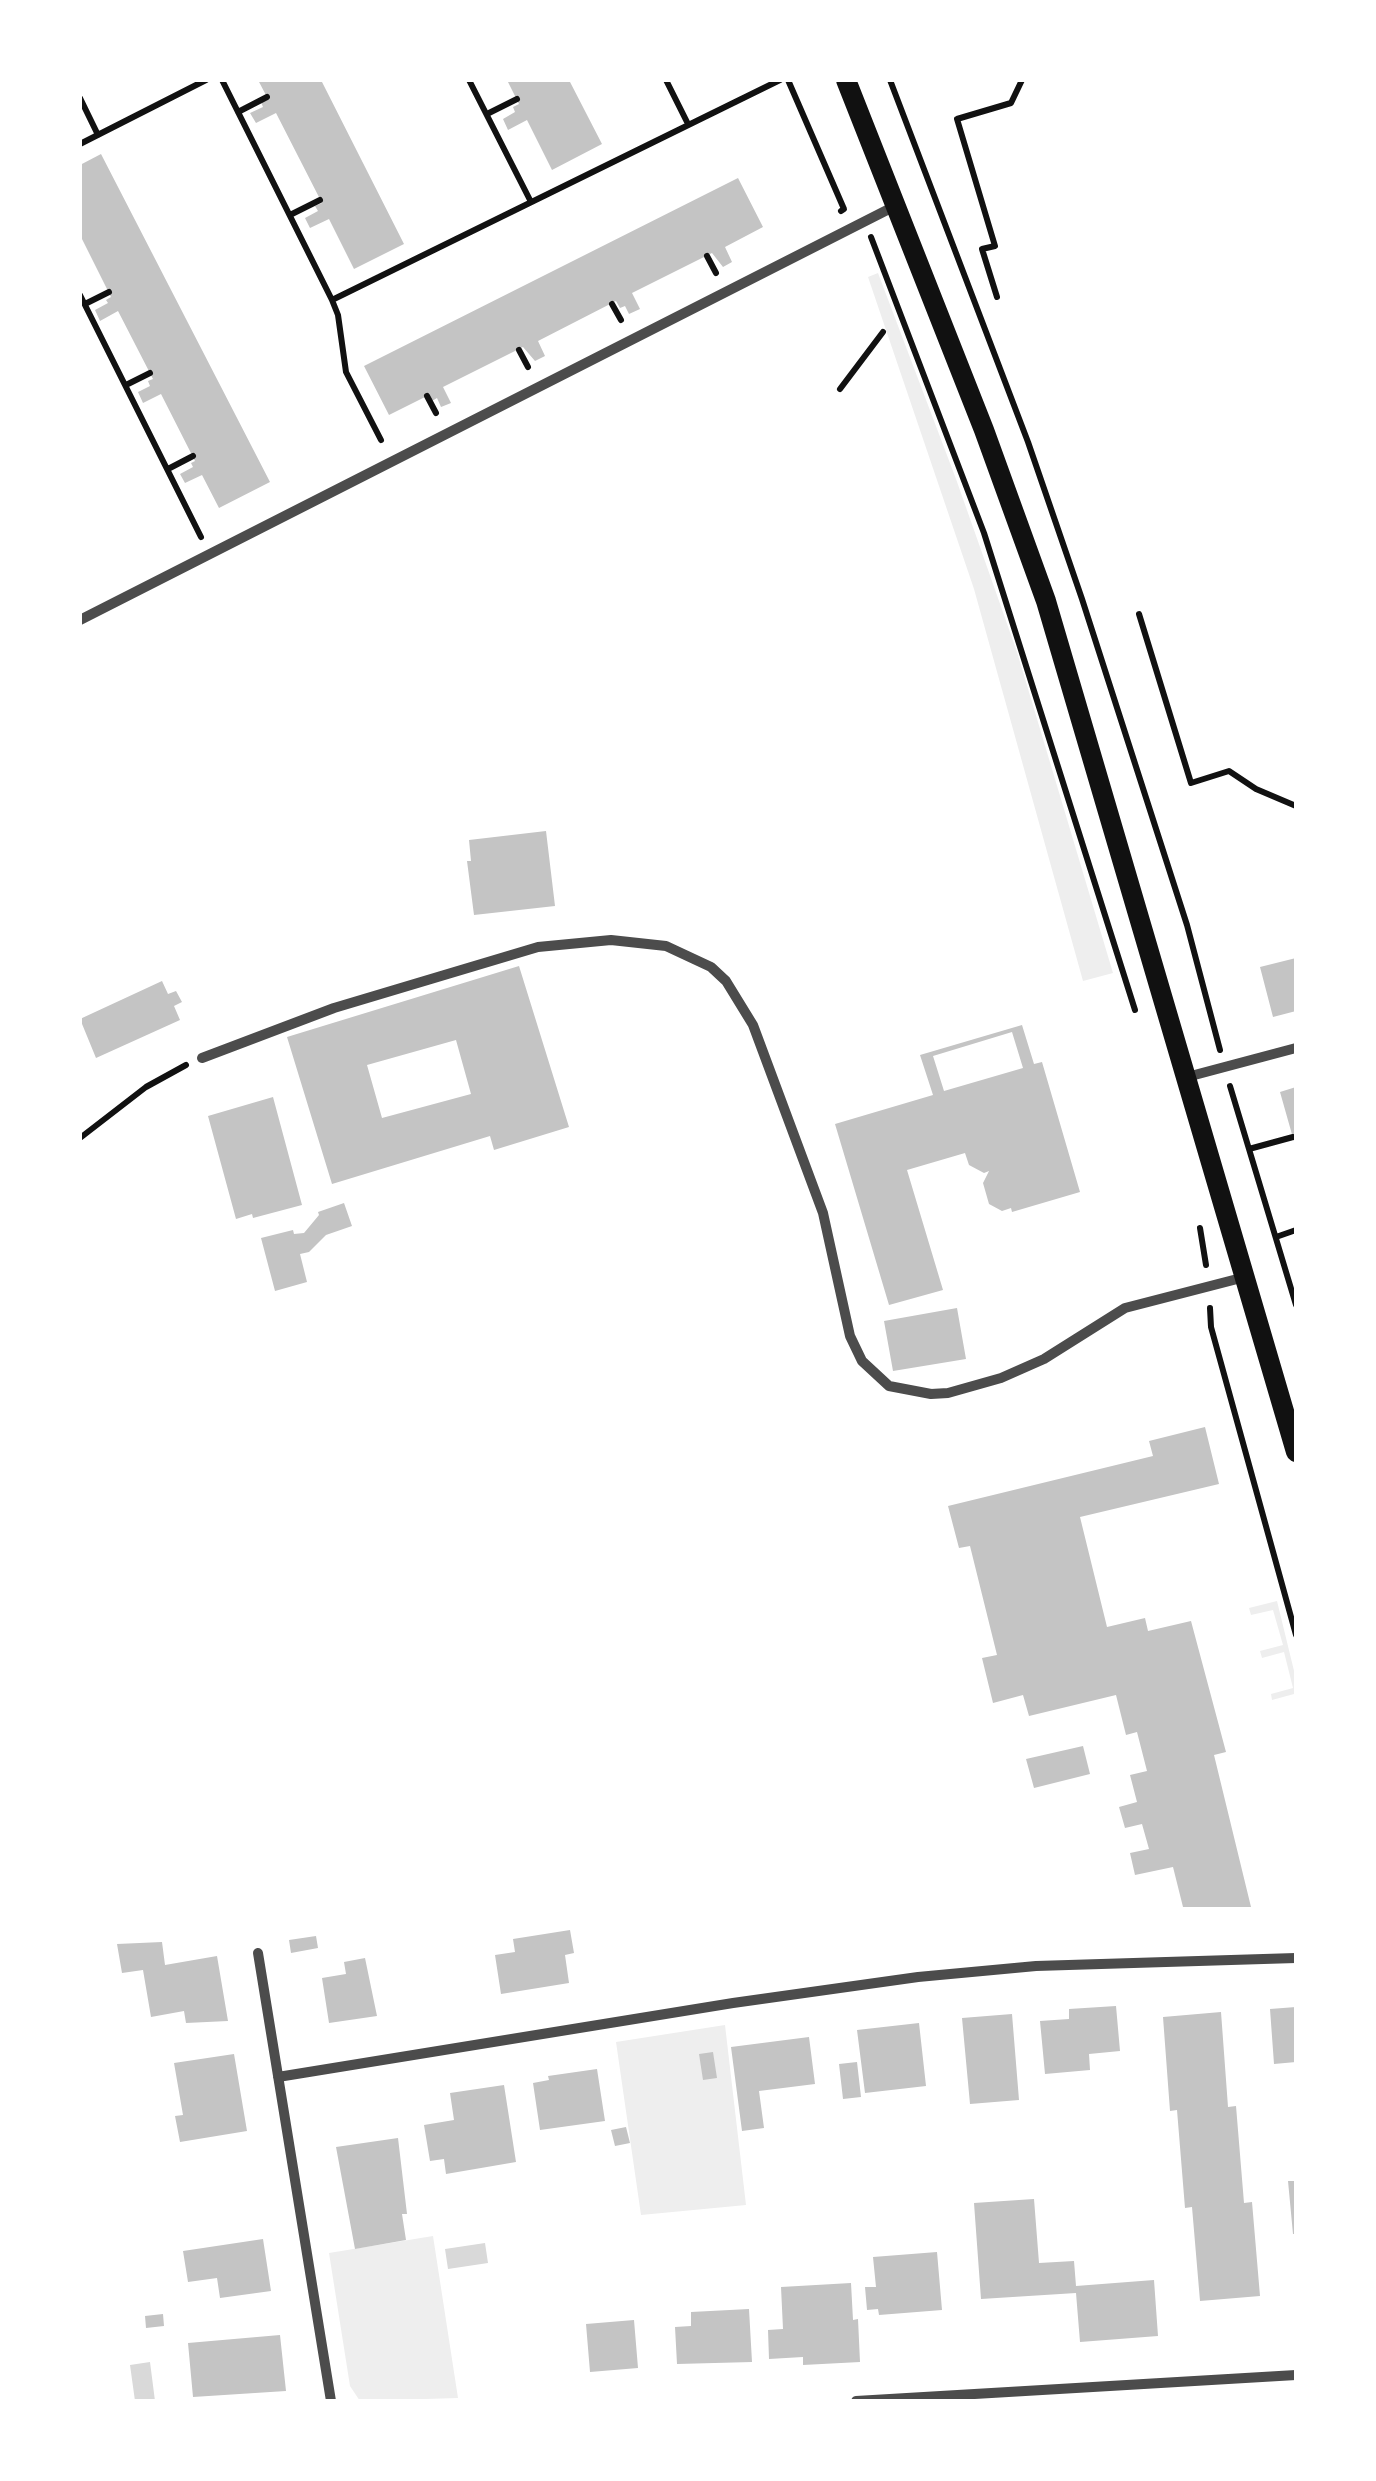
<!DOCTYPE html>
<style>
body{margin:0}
#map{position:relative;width:1376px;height:2481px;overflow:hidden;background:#fff;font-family:"Space Grotesk",sans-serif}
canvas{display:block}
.frame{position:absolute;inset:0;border:82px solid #fff;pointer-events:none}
</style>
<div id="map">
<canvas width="1376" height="2481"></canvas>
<div class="frame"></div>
</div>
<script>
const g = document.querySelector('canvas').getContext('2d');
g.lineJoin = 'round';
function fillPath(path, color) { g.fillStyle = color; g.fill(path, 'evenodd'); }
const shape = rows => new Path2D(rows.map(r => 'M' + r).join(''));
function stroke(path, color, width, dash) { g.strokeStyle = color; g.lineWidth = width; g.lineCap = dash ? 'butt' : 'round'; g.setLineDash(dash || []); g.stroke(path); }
const green = shape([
 [878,273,956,479,1017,652,1113,973,1083,981,974,589,868,277],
 [1277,1601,1296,1679,1296,1699,1294,1694,1272,1700,1271,1694,1293,1688,1284,1652,1262,1658,1260,1651,1283,1645,1273,1610,1251,1615,1249,1608],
 [725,2025,746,2205,641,2215,616,2042],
 [433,2236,458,2398,360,2401,350,2386,329,2253]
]);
const water = shape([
 [485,2243,488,2263,448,2269,445,2249],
 [150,2362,155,2401,135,2401,130,2365]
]);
const building = shape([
 [258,80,321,80,404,244,354,269,329,219,310,228,305,218,318,211,315,206,322,203,276,113,256,123,250,113,263,107,261,102,268,99],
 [507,80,569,80,602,144,552,170,527,120,508,130,503,119,515,112,513,107,519,104],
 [101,154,270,482,219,508,202,475,185,483,180,474,193,467,191,463,195,461,161,394,143,403,138,392,150,386,148,381,153,379,118,311,100,321,95,310,108,303,106,300,111,297,80,235,80,165],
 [738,178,763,227,725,247,732,262,723,267,712,253,632,293,640,309,629,314,625,306,620,308,616,301,538,341,545,356,535,361,523,347,443,387,451,403,441,407,437,398,432,401,429,395,389,415,364,366],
 [546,831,555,906,474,915,467,861,471,861,469,840],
 [1296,958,1296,1011,1273,1017,1260,967],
 [519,966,569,1127,494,1150,490,1136,332,1184,287,1037],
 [456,1040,471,1094,382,1118,367,1065],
 [162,981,168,994,176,991,182,1002,174,1006,180,1020,96,1058,80,1019],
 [1022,1025,1034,1064,1042,1062,1080,1192,1012,1212,1011,1208,1002,1211,989,1204,983,1183,989,1171,984,1173,969,1165,965,1153,907,1170,943,1290,889,1305,835,1124,933,1095,920,1055],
 [1012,1032,1023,1068,944,1091,933,1056],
 [1296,1087,1296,1145,1295,1145,1280,1092],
 [273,1097,302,1205,253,1218,252,1214,236,1219,208,1116],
 [344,1203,352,1226,326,1235,309,1252,300,1254,307,1282,275,1291,261,1238,293,1230,294,1234,304,1233,319,1215,318,1212],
 [957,1308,966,1359,893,1371,884,1321],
 [1205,1427,1219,1484,1080,1517,1107,1627,1145,1618,1148,1631,1191,1621,1226,1752,1214,1755,1251,1907,1183,1907,1173,1867,1135,1875,1130,1853,1149,1849,1142,1824,1125,1828,1119,1807,1137,1802,1130,1775,1147,1771,1137,1732,1126,1735,1116,1695,1029,1716,1023,1695,993,1703,982,1658,997,1655,970,1546,959,1548,948,1506,1153,1456,1149,1441],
 [1083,1746,1090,1774,1034,1788,1026,1759],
 [570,1930,574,1953,565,1955,569,1983,501,1994,495,1955,515,1952,513,1939],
 [316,1936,318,1948,291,1953,289,1940],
 [162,1942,165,1965,217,1956,228,2021,186,2023,184,2011,151,2017,143,1970,122,1973,117,1944],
 [365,1958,377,2016,329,2023,322,1978,346,1974,344,1962],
 [1116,2006,1120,2051,1089,2054,1090,2070,1045,2074,1040,2021,1069,2019,1069,2009],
 [1296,2007,1296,2062,1274,2064,1270,2009],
 [1221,2012,1228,2107,1236,2106,1244,2203,1252,2202,1260,2296,1200,2301,1192,2207,1185,2208,1177,2110,1170,2111,1163,2017],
 [1012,2014,1019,2100,970,2104,962,2018],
 [919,2023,926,2086,865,2093,857,2030],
 [809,2037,815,2084,759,2091,764,2128,742,2131,731,2047],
 [713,2052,717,2078,703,2080,699,2054],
 [234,2054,247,2131,180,2142,175,2116,183,2115,174,2063],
 [857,2062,861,2097,843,2099,839,2064],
 [597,2069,605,2121,540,2130,533,2083,549,2080,548,2076],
 [504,2085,516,2162,446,2174,444,2159,430,2161,424,2125,454,2120,450,2093],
 [626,2127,630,2143,615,2146,611,2130],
 [398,2138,407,2214,402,2214,406,2240,355,2249,336,2147],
 [1288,2181,1296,2181,1296,2234,1293,2234],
 [1034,2199,1039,2263,1074,2261,1076,2286,1154,2280,1158,2336,1080,2342,1076,2293,981,2299,974,2203],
 [263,2239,271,2291,220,2298,217,2278,188,2282,183,2251],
 [937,2252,942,2310,879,2315,878,2309,867,2310,865,2287,876,2287,873,2257],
 [851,2283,853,2320,858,2319,860,2362,803,2365,803,2357,769,2359,768,2330,783,2329,781,2287],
 [749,2309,752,2362,677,2364,675,2327,691,2326,691,2312],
 [163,2314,164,2326,146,2328,145,2316],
 [634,2320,638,2368,590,2372,586,2324],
 [280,2335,286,2391,193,2397,188,2343]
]);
const path = shape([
 [222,80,332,300,780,80],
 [469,80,531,202],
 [666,80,688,124],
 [788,80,844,209,841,211],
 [890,80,1028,442,1082,599,1187,925,1220,1050],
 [80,98,98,135],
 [238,112,267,97],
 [487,114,517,99],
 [80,144,206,80],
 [290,215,320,200],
 [871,237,984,533,1135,1010],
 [707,256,716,273],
 [80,295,201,537],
 [997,297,982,249,995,246,957,119,1011,103,1022,80],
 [332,300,338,315,346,372,381,440],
 [85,304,109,292],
 [612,304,621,320],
 [519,350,528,367],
 [126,385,150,373],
 [840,389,883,332],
 [427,396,436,413],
 [168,469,193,456],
 [1139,614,1191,783,1229,771,1256,789,1296,806],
 [1230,1086,1296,1305],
 [80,1138,146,1087,186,1065],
 [1249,1149,1293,1137],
 [1200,1228,1206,1265],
 [1276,1237,1296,1230],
 [1210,1308,1211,1327,1296,1635]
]);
const minor = shape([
 [80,620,895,206],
 [202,1058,334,1008,538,947,611,940,666,946,711,967,726,981,753,1025,823,1213,850,1336,862,1361,889,1386,931,1394,948,1393,1001,1378,1044,1359,1125,1308,1245,1277],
 [1187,1077,1296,1048],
 [258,1953,331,2401],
 [278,2077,733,2003,918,1977,1036,1966,1296,1958],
 [856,2401,1296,2375]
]);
const secondary = shape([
 [846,80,984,430,1046,601,1296,1452]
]);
fillPath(green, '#eee');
fillPath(water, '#d9d9d9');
fillPath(building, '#c4c4c4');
stroke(path, '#111', 6);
stroke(minor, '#4c4c4c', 10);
stroke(secondary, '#111', 20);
</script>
